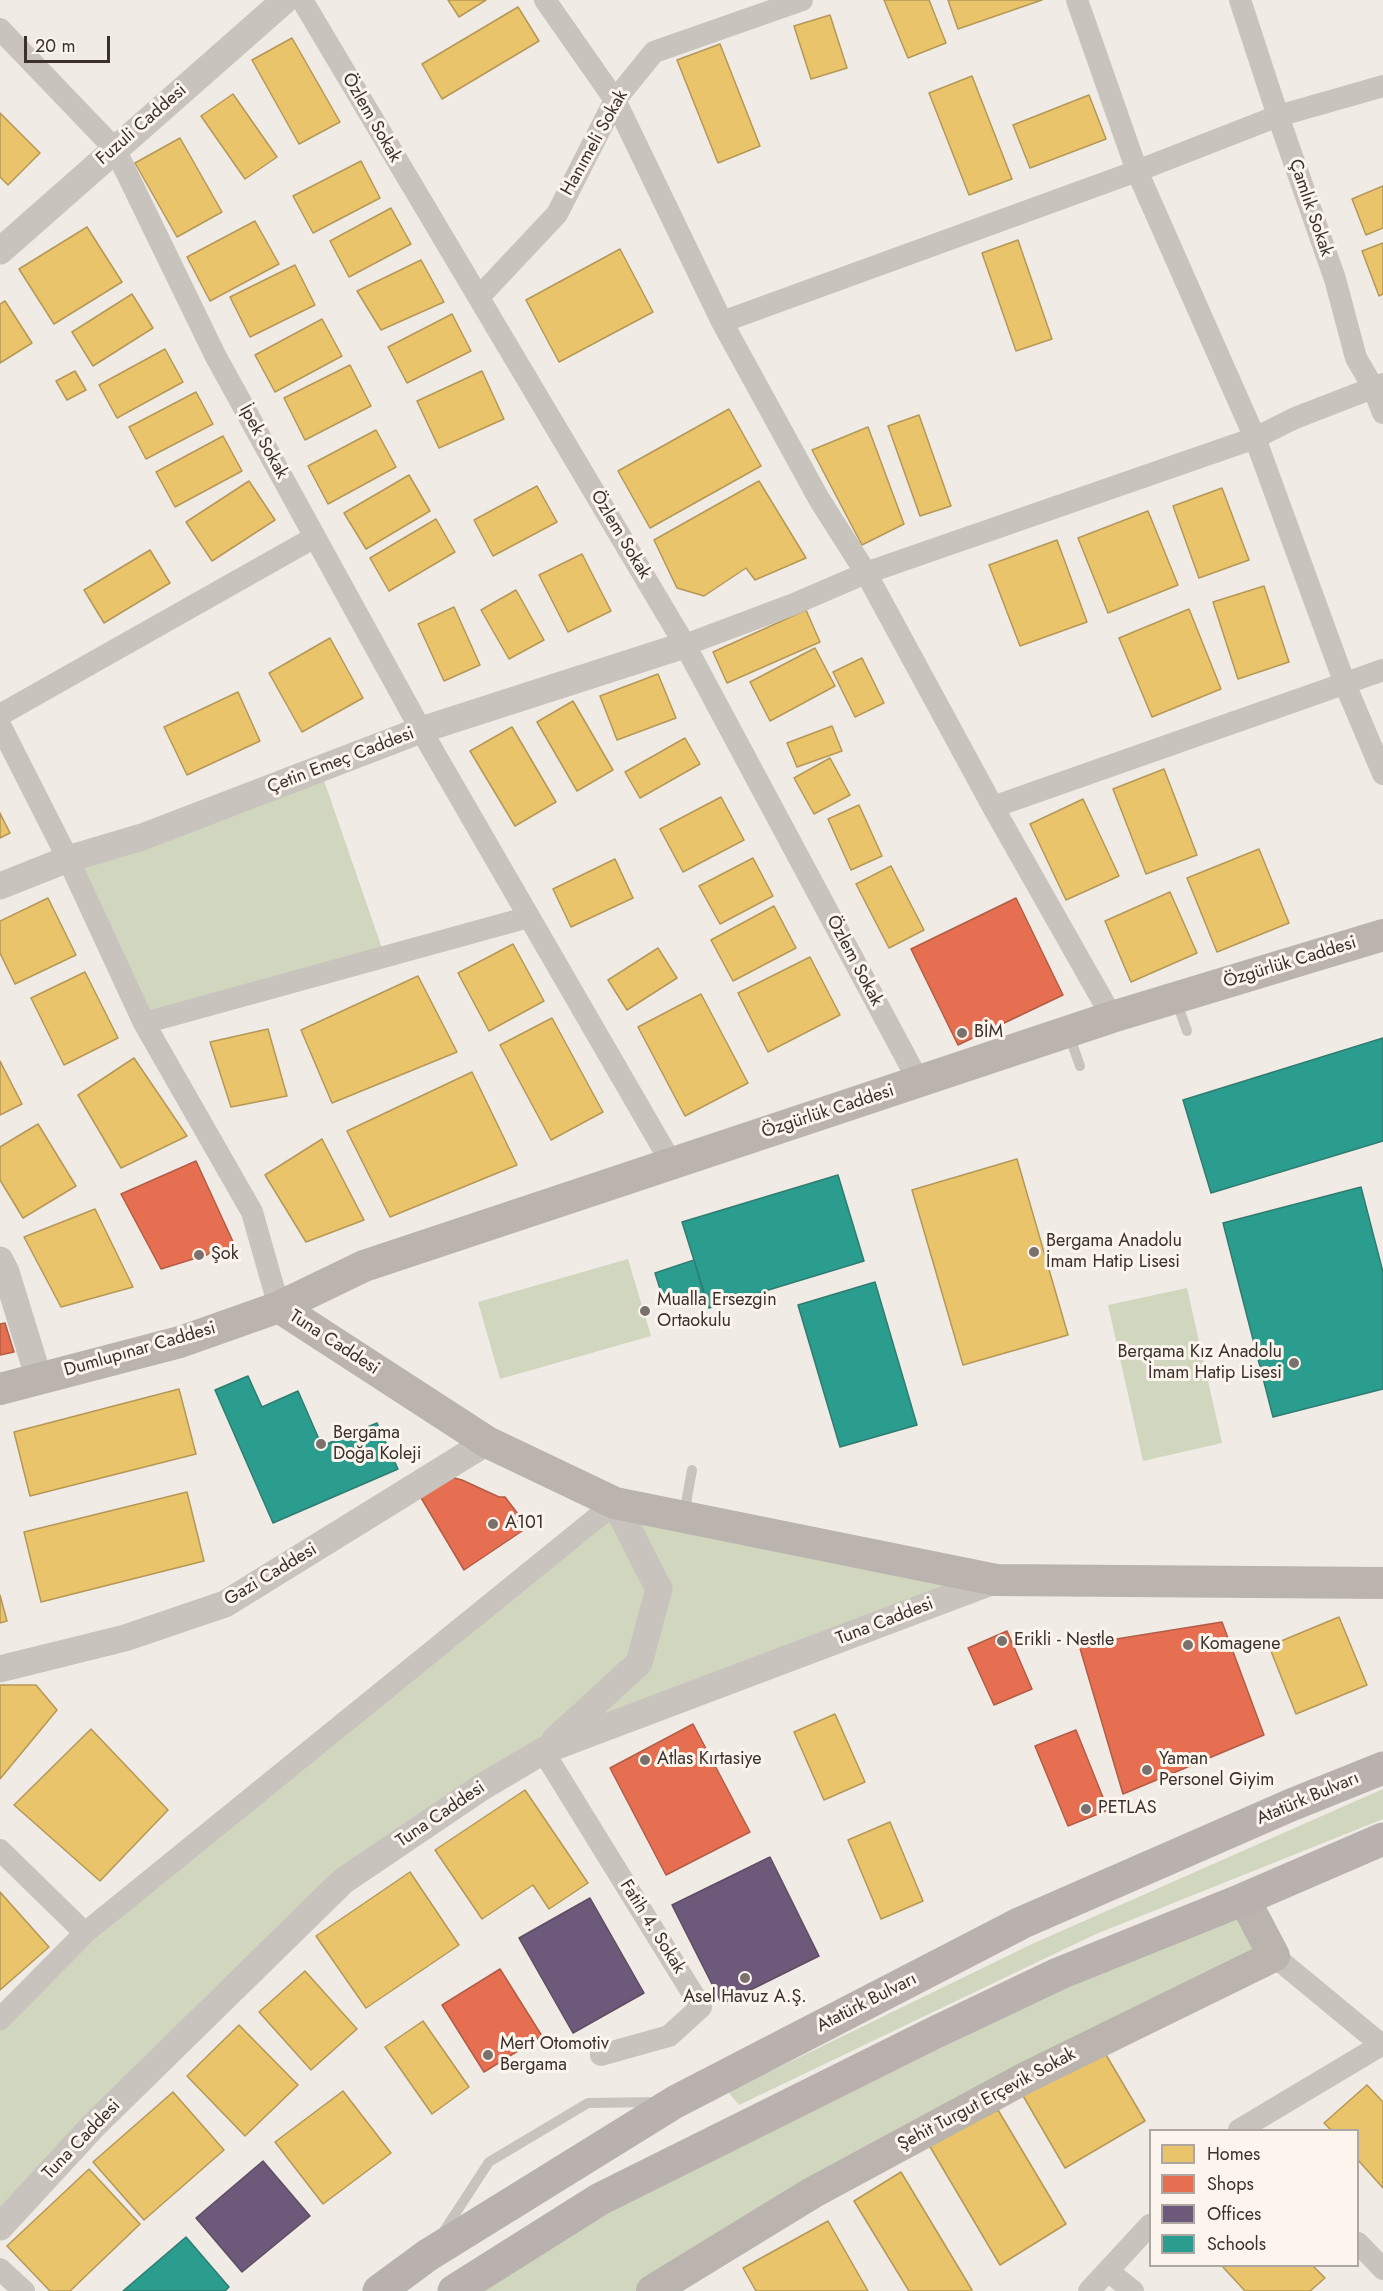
<!DOCTYPE html>
<meta charset="utf-8">
<style>
body{margin:0}
#map{position:relative;width:1383px;height:2291px;overflow:hidden;background:#f0ebe5;font-family:Jost,sans-serif}
canvas{display:block}
.legend{position:absolute;left:1149px;top:2129px;width:210px;height:138px;box-sizing:border-box;background:#fbf5ee;border:2px solid #aea6a0;margin:0;padding:8px 10px;list-style:none;font-size:18px;color:#3b302b}
.legend li{display:flex;align-items:center;gap:12px;height:30px}
.legend b{width:30px;border:2px solid #aea6a0}
.scale{position:absolute;left:24px;top:36px;width:86px;height:27px;box-sizing:border-box;border:3px solid #3b302b;border-top:0;padding-left:8px;font-size:18px;line-height:21px;white-space:nowrap;color:#3b302b;-webkit-text-stroke:4px #fbf5ee;paint-order:stroke}
</style>
<div id="map">
<canvas width="1383" height="2291"></canvas>
<ul class="legend">
<li><b style="height:16px;background:#e9c46a"></b>Homes</li>
<li><b style="height:16px;background:#e76f51"></b>Shops</li>
<li><b style="height:16px;background:#6d597a"></b>Offices</li>
<li><b style="height:16px;background:#2a9d8f"></b>Schools</li>
</ul>
<div class="scale">20 m</div>
</div>
<script>
const g = document.querySelector('canvas').getContext('2d');
g.lineJoin = 'round';
function fillPath(path, color) { g.fillStyle = color; g.fill(path, 'evenodd'); }
const shape = rows => new Path2D(rows.map(r => 'M' + r).join(''));
function stroke(path, color, width, dash) { g.strokeStyle = color; g.lineWidth = width; g.lineCap = dash ? 'butt' : 'round'; g.setLineDash(dash || []); g.stroke(path); }
function write(font, color, halo, rows, align = 'center') {
  g.font = font + ' Jost,sans-serif'; g.lineWidth = 6; g.setLineDash([]); g.textBaseline = 'middle'; g.strokeStyle = halo; g.fillStyle = color; for (const [text, x, y, turn = 0] of rows) {
    g.save(); g.translate(x, y); g.rotate((+turn || 0) * Math.PI / 180); g.textAlign = isNaN(turn) ? turn : align; if (halo) g.strokeText(text, 0, 0); g.fillText(text, 0, 0); g.restore();
  }
}
const green = shape([
 [320,769,385,957,144,1023,68,859],
 [628,1259,651,1336,500,1379,478,1302],
 [1187,1288,1222,1443,1143,1461,1108,1305],
 [615,1503,996,1580,543,1751,343,1882,0,2227,0,2019],
 [1383,1789,1383,1819,1096,1934,739,2105,728,2092,1032,1944],
 [1244,1899,1274,1956,652,2291,454,2291,470,2280]
]);
const homes = shape([
 [448,0,486,0,459,17,448,0],
 [884,0,929,0,946,43,908,58,884,0],
 [948,0,1042,0,958,29,948,0],
 [518,7,539,41,442,99,422,64,518,7],
 [830,15,847,68,811,79,794,26,830,15],
 [292,38,340,122,299,144,252,60,292,38],
 [720,44,760,146,718,163,677,60,720,44],
 [972,76,1012,179,969,195,929,93,972,76],
 [233,94,277,157,245,179,201,116,233,94],
 [1089,95,1106,139,1030,168,1013,125,1089,95],
 [0,113,40,153,8,185,0,177,0,113],
 [180,138,222,212,177,237,135,163,180,138],
 [361,161,380,198,313,233,293,196,361,161],
 [1383,186,1383,228,1366,235,1352,199,1383,186],
 [391,208,411,244,349,277,330,241,391,208],
 [255,221,279,264,210,301,187,257,255,221],
 [87,227,122,282,54,324,19,269,87,227],
 [1018,240,1052,339,1016,351,982,253,1018,240],
 [1383,243,1383,294,1379,296,1362,251,1383,243],
 [620,249,653,312,559,362,526,300,620,249],
 [421,260,444,302,381,330,357,291,421,260],
 [295,265,315,305,250,337,230,297,295,265],
 [132,294,153,328,93,366,72,332,132,294],
 [5,301,32,343,0,363,0,304,5,301],
 [452,314,471,351,407,383,388,347,452,314],
 [322,319,342,356,275,392,255,355,322,319],
 [165,349,183,382,117,418,99,385,165,349],
 [350,365,371,406,305,440,284,398,350,365],
 [75,371,86,390,67,400,56,381,75,371],
 [482,371,504,419,439,448,417,401,482,371],
 [196,392,213,424,146,459,129,427,196,392],
 [729,409,761,466,650,528,618,471,729,409],
 [919,415,951,506,920,516,888,426,919,415],
 [868,427,904,524,862,545,812,450,868,427],
 [376,430,396,467,328,504,308,466,376,430],
 [223,436,242,471,175,507,156,472,223,436],
 [409,475,430,511,366,549,344,513,409,475],
 [249,481,275,520,212,561,186,522,249,481],
 [759,481,806,558,755,580,746,568,704,596,677,588,654,540,759,481],
 [537,486,557,522,493,556,474,520,537,486],
 [1222,488,1249,560,1199,578,1173,506,1222,488],
 [1148,511,1178,585,1108,613,1078,538,1148,511],
 [436,519,455,552,389,591,370,558,436,519],
 [1057,540,1087,622,1020,646,989,565,1057,540],
 [150,550,170,583,104,623,84,590,150,550],
 [582,554,611,611,568,632,539,575,582,554],
 [1264,586,1289,662,1238,679,1213,602,1264,586],
 [516,590,544,640,509,659,481,610,516,590],
 [454,607,480,665,444,681,418,624,454,607],
 [1189,609,1221,689,1152,717,1119,638,1189,609],
 [806,610,820,642,727,683,713,652,806,610],
 [330,638,363,698,302,732,269,673,330,638],
 [815,648,835,686,770,721,750,682,815,648],
 [862,658,884,703,855,717,833,672,862,658],
 [658,674,676,718,617,740,600,696,658,674],
 [238,692,260,741,187,775,164,727,238,692],
 [573,701,613,770,577,791,537,722,573,701],
 [832,726,842,751,797,767,787,743,832,726],
 [512,727,556,802,515,826,470,751,512,727],
 [685,738,700,764,640,798,625,772,685,738],
 [830,758,850,795,814,814,794,778,830,758],
 [1164,769,1197,855,1146,874,1113,789,1164,769],
 [721,797,744,840,683,872,660,829,721,797],
 [1083,799,1119,876,1066,900,1030,824,1083,799],
 [859,805,882,856,851,870,828,819,859,805],
 [0,813,10,833,0,838,0,813],
 [1259,849,1289,923,1217,952,1187,878,1259,849],
 [753,858,773,896,720,924,699,886,753,858],
 [615,859,633,898,571,927,553,889,615,859],
 [891,866,924,930,889,948,856,884,891,866],
 [1170,892,1197,953,1131,982,1105,921,1170,892],
 [48,898,76,955,15,984,0,953,0,921,48,898],
 [774,906,796,948,733,981,711,940,774,906],
 [513,944,544,1001,489,1031,458,973,513,944],
 [658,948,677,978,627,1010,608,980,658,948],
 [810,957,840,1015,768,1052,738,993,810,957],
 [85,972,118,1038,64,1065,31,998,85,972],
 [418,976,457,1052,332,1103,301,1030,418,976],
 [701,994,748,1083,685,1116,638,1027,701,994],
 [552,1018,603,1112,551,1140,500,1045,552,1018],
 [268,1029,287,1096,231,1107,210,1042,268,1029],
 [134,1058,187,1136,121,1168,78,1095,134,1058],
 [0,1061,22,1104,0,1115,0,1061],
 [472,1072,517,1165,390,1217,347,1131,472,1072],
 [38,1124,76,1186,23,1218,0,1180,0,1147,38,1124],
 [322,1139,364,1220,306,1242,265,1175,322,1139],
 [1017,1159,1068,1335,963,1365,912,1190,1017,1159],
 [95,1209,133,1287,61,1307,24,1237,95,1209],
 [179,1389,196,1454,30,1496,14,1432,179,1389],
 [187,1492,204,1561,41,1602,24,1532,187,1492],
 [0,1595,7,1621,0,1623,0,1595],
 [1339,1617,1367,1685,1296,1714,1269,1646,1339,1617],
 [0,1685,36,1685,57,1710,0,1779,0,1685],
 [835,1714,865,1782,824,1800,794,1732,835,1714],
 [91,1729,168,1810,100,1881,14,1805,91,1729],
 [525,1790,588,1883,549,1909,533,1885,482,1919,435,1850,525,1790],
 [890,1822,923,1901,881,1919,848,1840,890,1822],
 [410,1872,459,1945,366,2008,316,1936,410,1872],
 [0,1892,49,1947,0,1990,0,1892],
 [305,1971,357,2029,311,2070,259,2012,305,1971],
 [423,2021,469,2087,432,2114,385,2047,423,2021],
 [239,2025,298,2085,245,2136,187,2076,239,2025],
 [1102,2048,1145,2121,1065,2168,1022,2094,1102,2048],
 [1367,2085,1383,2102,1383,2188,1358,2160,1358,2130,1331,2130,1324,2123,1367,2085],
 [343,2091,391,2153,323,2204,275,2142,343,2091],
 [173,2092,224,2150,144,2220,93,2162,173,2092],
 [998,2110,1066,2224,1000,2265,929,2145,998,2110],
 [89,2169,140,2224,70,2291,50,2291,7,2246,89,2169],
 [901,2172,972,2290,971,2291,909,2291,854,2201,901,2172],
 [828,2221,868,2291,756,2291,743,2268,828,2221],
 [1222,2266,1313,2266,1325,2278,1310,2291,1245,2291,1222,2266]
]);
const shops = shape([
 [1016,898,1063,995,958,1045,911,949,1016,898],
 [196,1161,235,1246,161,1269,121,1194,196,1161],
 [5,1323,14,1352,0,1355,0,1324,5,1323],
 [447,1476,462,1480,499,1497,505,1497,528,1527,464,1570,420,1496,447,1476],
 [1222,1622,1264,1735,1123,1794,1079,1645,1222,1622],
 [1007,1631,1032,1689,994,1705,968,1648,1007,1631],
 [693,1724,750,1832,666,1875,610,1768,693,1724],
 [1076,1730,1108,1810,1068,1826,1035,1746,1076,1730],
 [500,1969,542,2036,484,2072,442,2005,500,1969]
]);
const offices = shape([
 [770,1857,819,1956,722,2004,672,1905,770,1857],
 [590,1898,644,1993,573,2033,519,1938,590,1898],
 [263,2161,310,2216,242,2272,196,2218,263,2161]
]);
const schools = shape([
 [1383,1038,1383,1141,1211,1193,1183,1100,1383,1038],
 [838,1175,864,1261,709,1308,682,1222,838,1175],
 [1361,1187,1383,1272,1383,1389,1273,1417,1223,1223,1361,1187],
 [694,1260,704,1294,665,1305,655,1273,694,1260],
 [875,1282,917,1425,840,1447,798,1305,875,1282],
 [248,1376,262,1407,298,1391,322,1446,377,1423,398,1469,273,1523,215,1390,248,1376],
 [186,2237,229,2287,225,2291,123,2291,186,2237]
]);
const service = shape([
 [1176,1000,1187,1031],
 [1069,1035,1080,1066],
 [684,1514,692,1470],
 [442,2234,489,2162,588,2103,656,2102]
]);
const minor = shape([
 [302,0,685,645,919,1082],
 [545,0,615,100,722,322,819,499,866,573,993,807,1112,1017],
 [1077,0,1137,171,1255,438,1345,684,1383,774],
 [1240,0,1278,116,1335,279,1356,358,1373,387,1383,413],
 [0,29,115,149,215,355,421,730,672,1164],
 [479,297,557,214,615,100,654,52,802,0],
 [722,322,1137,171,1278,116,1383,86],
 [685,645,794,604,866,573,1255,438,1295,418,1383,384],
 [0,715,315,537],
 [0,725,68,859,144,1023,252,1212,279,1307],
 [993,807,1383,670],
 [144,1023,529,917],
 [543,1751,701,2007,669,2036,601,2055],
 [0,1850,85,1933],
 [1274,1956,1383,2046],
 [0,2019,85,1933,615,1503],
 [1239,2130,1383,2044],
 [1358,2243,1383,2269],
 [0,2269,24,2291],
 [1108,2271,1133,2291],
 [1089,2291,1150,2225]
]);
const tertiary = shape([
 [0,251,285,0],
 [0,886,68,859,142,837,421,730,685,645],
 [0,1260,6,1272,39,1379],
 [0,1669,125,1638,225,1604,487,1442],
 [555,1740,639,1663,659,1589,615,1503],
 [0,2227,94,2125,343,1881,482,1787,543,1751,996,1580]
]);
const secondary = shape([
 [279,1307,487,1442,615,1503,996,1580,1383,1583],
 [0,1389,180,1342,279,1307,364,1266,1112,1017,1383,935],
 [652,2291,812,2193,1025,2078,1274,1956,1244,1899]
]);
const primary = shape([
 [379,2291,428,2255,675,2102,1021,1923,1291,1805,1383,1768],
 [454,2291,600,2199,934,2033,1058,1974,1244,1899,1383,1839]
]);
const markers = [
 [962,1033,6,"#7a716c"],
 [1034,1252,6,"#7a716c"],
 [199,1255,6,"#7a716c"],
 [645,1311,6,"#7a716c"],
 [1294,1363,6,"#7a716c"],
 [321,1444,6,"#7a716c"],
 [493,1524,6,"#7a716c"],
 [1002,1641,6,"#7a716c"],
 [1188,1645,6,"#7a716c"],
 [645,1760,6,"#7a716c"],
 [1147,1770,6,"#7a716c"],
 [1086,1809,6,"#7a716c"],
 [745,1978,6,"#7a716c"],
 [488,2055,6,"#7a716c"]
];
const streetNames = [
 ["Özlem Sokak",371,118,60],
 ["Fuzuli Caddesi",142,125,-41],
 ["Hanımeli Sokak",595,143,-61],
 ["Çamlık Sokak",1310,208,71],
 ["İpek Sokak",263,442,61],
 ["Özlem Sokak",620,535,59],
 ["Çetin Emeç Caddesi",341,761,-21],
 ["Özlem Sokak",854,961,62],
 ["Özgürlük Caddesi",1290,963,-17],
 ["Özgürlük Caddesi",828,1112,-18],
 ["Tuna Caddesi",334,1343,33],
 ["Dumlupınar Caddesi",140,1350,-16],
 ["Gazi Caddesi",271,1575,-31],
 ["Tuna Caddesi",885,1622,-21],
 ["Atatürk Bulvarı",1308,1799,-23],
 ["Tuna Caddesi",441,1815,-34],
 ["Fatih 4. Sokak",652,1927,58],
 ["Atatürk Bulvarı",867,2003,-27],
 ["Şehit Turgut Erçevik Sokak",987,2100,-28],
 ["Tuna Caddesi",82,2140,-46]
];
const poiNames = [
 ["BİM",974,1033],
 ["Bergama Anadolu",1046,1242],
 ["İmam Hatip Lisesi",1046,1263],
 ["Şok",211,1255],
 ["Mualla Ersezgin",657,1301],
 ["Ortaokulu",657,1322],
 ["Bergama Kız Anadolu",1282,1353,"right"],
 ["İmam Hatip Lisesi",1282,1374,"right"],
 ["Bergama",333,1434],
 ["Doğa Koleji",333,1455],
 ["A101",505,1524],
 ["Erikli - Nestle",1014,1641],
 ["Komagene",1200,1645],
 ["Atlas Kırtasiye",657,1760],
 ["Yaman",1159,1760],
 ["Personel Giyim",1159,1781],
 ["PETLAS",1098,1809],
 ["Asel Havuz A.Ş.",745,1998,"center"],
 ["Mert Otomotiv",500,2045],
 ["Bergama",500,2066]
];
fillPath(green, '#d1d6bf');
fillPath(homes, '#e9c46a');
stroke(homes, '#b59857', 1.5);
fillPath(shops, '#e76f51');
stroke(shops, '#b35c46', 1.5);
fillPath(offices, '#6d597a');
stroke(offices, '#5e4d62', 1.5);
fillPath(schools, '#2a9d8f');
stroke(schools, '#2f7c71', 1.5);
stroke(service, '#c9c3be', 10);
stroke(minor, '#c9c3be', 22);
stroke(tertiary, '#c9c3be', 27);
stroke(secondary, '#bab3ae', 32);
stroke(primary, '#b8b1ad', 33);
for (const [x, y, r, color] of markers) { const dot = new Path2D(); dot.arc(x, y, r, 0, 2 * Math.PI); g.fillStyle = color; g.fill(dot); stroke(dot, '#fbf5ee', 2); }
write('18px', '#3b302b', '#fbf5ee', streetNames);
write('18px', '#3b302b', '#fbf5ee', poiNames, 'left');
</script>
